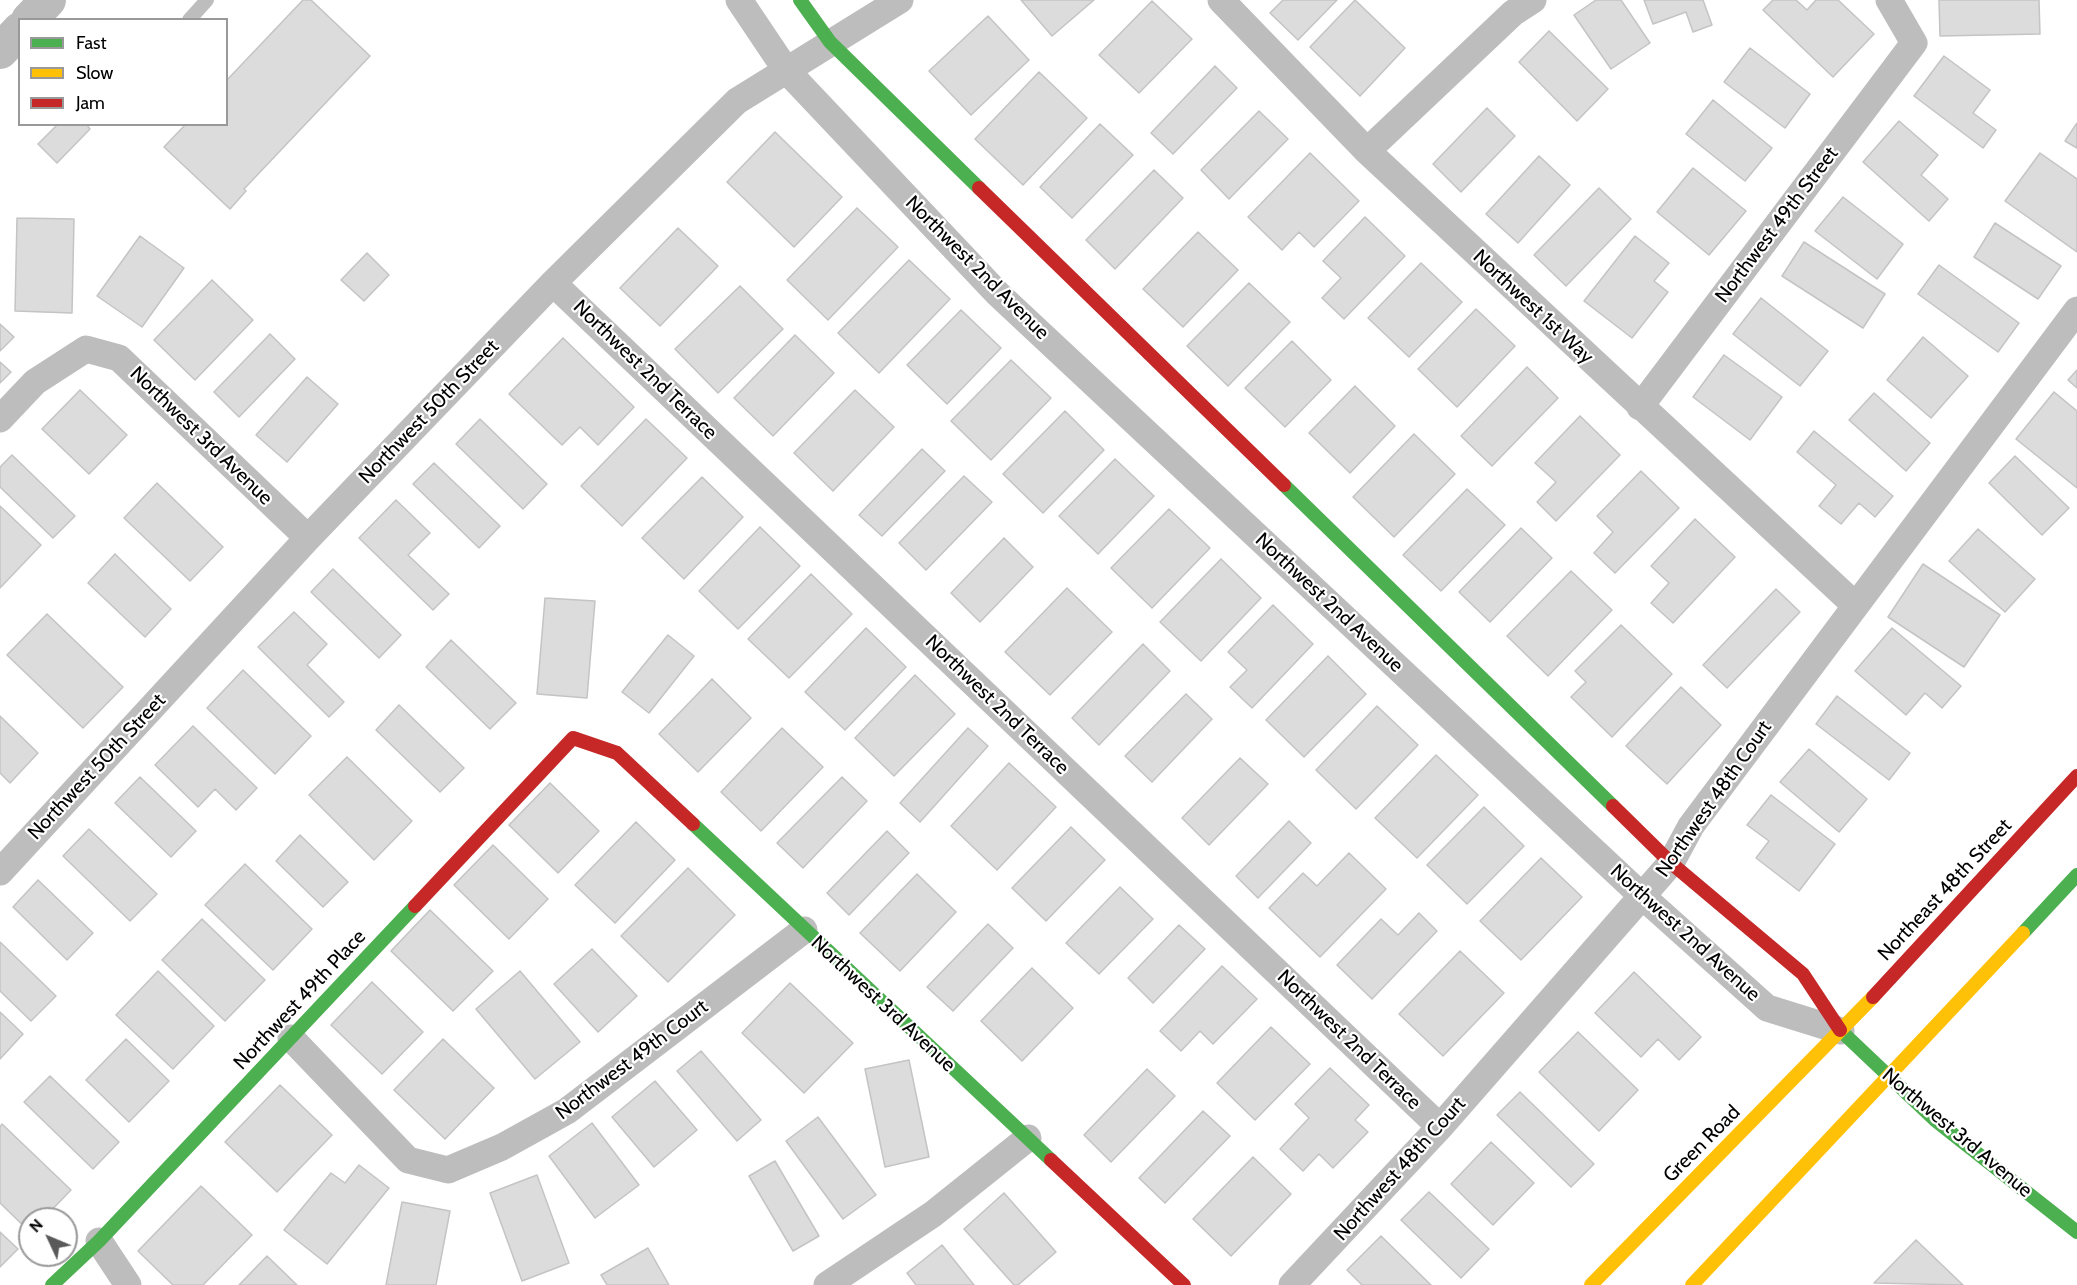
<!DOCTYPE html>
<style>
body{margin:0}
#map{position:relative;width:2077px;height:1285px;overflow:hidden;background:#fff;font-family:Cabin,sans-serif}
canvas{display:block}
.legend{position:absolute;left:18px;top:18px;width:210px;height:108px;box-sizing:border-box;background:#fff;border:2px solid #999;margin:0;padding:8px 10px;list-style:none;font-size:18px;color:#000}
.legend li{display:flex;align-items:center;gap:12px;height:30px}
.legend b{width:30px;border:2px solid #999}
.north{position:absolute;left:18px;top:1207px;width:60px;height:60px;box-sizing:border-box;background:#fff;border:2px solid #999;border-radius:50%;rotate:314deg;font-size:16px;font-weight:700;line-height:24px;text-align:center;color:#000}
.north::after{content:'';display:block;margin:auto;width:21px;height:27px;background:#595959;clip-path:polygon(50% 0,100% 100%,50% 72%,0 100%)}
</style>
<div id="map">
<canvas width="2077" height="1285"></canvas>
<ul class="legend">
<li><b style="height:8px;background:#4caf50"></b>Fast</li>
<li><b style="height:8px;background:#ffc107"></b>Slow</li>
<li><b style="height:8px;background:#c62828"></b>Jam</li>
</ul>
<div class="north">N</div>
</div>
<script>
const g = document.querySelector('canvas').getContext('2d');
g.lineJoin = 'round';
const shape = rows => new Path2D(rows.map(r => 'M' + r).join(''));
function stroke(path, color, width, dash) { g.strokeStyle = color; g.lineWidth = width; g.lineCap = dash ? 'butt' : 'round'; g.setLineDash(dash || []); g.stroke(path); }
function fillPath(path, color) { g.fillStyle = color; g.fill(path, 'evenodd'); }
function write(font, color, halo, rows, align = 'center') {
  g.font = font + ' Cabin,sans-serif'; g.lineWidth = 4.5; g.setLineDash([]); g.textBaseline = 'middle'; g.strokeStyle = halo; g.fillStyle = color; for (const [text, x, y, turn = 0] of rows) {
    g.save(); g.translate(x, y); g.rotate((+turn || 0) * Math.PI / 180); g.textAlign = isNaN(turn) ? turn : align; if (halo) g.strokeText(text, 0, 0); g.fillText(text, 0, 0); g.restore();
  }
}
const canal = shape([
 [29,20,48,0],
 [0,51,20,30]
]);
const building = shape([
 [303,0,311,0,370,56,244,189,246,191,230,209,164,147,186,124,226,124,226,81,303,0],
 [1021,0,1094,0,1052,36,1021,0],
 [1283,0,1337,0,1298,40,1270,13,1283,0],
 [1355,0,1405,48,1360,96,1310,47,1355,0],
 [1596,0,1621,0,1650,43,1611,69,1574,15,1596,0],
 [1644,0,1703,0,1712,25,1693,32,1686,12,1653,24,1644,0],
 [1773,0,1796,0,1807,10,1816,0,1838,0,1874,34,1833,77,1763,10,1773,0],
 [1939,0,2039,0,2040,34,1940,36,1939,0],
 [1152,1,1192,39,1139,93,1099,55,1152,1],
 [988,16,1029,60,971,115,929,71,988,16],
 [1549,31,1608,89,1577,121,1519,62,1549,31],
 [1750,48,1810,94,1785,128,1724,82,1750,48],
 [1944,56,1990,90,1973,113,1996,130,1983,148,1914,96,1944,56],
 [1215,66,1237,88,1173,154,1151,133,1215,66],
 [1039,72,1087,118,1023,185,975,139,1039,72],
 [1713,100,1772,148,1745,181,1686,134,1713,100],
 [1487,108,1515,136,1461,192,1433,164,1487,108],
 [1259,111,1288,139,1229,199,1201,170,1259,111],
 [1899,121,1938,155,1921,175,1948,199,1929,221,1863,162,1899,121],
 [2077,123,2077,148,2065,141,2077,123],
 [58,124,86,124,90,129,57,163,38,144,58,124],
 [1100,124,1133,155,1072,218,1040,187,1100,124],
 [775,132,842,197,794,247,727,182,775,132],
 [1310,153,1359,201,1314,247,1299,232,1282,250,1248,217,1310,153],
 [2040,153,2077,179,2077,252,2005,201,2040,153],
 [1539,156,1570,185,1518,243,1486,214,1539,156],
 [1693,168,1746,211,1709,255,1657,212,1693,168],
 [1154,170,1183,198,1115,269,1086,240,1154,170],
 [1599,188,1631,219,1566,286,1534,255,1599,188],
 [1843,197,1903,244,1877,279,1815,231,1843,197],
 [857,208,898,247,828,320,787,280,857,208],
 [1365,217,1405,256,1344,319,1322,298,1341,278,1323,261,1365,217],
 [17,218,74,219,72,313,15,311,17,218],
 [1995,223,2061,266,2038,299,1974,257,1995,223],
 [678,228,718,266,660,326,620,288,678,228],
 [1198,232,1238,270,1183,327,1143,289,1198,232],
 [140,236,184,268,142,327,97,296,140,236],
 [1635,236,1669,263,1654,281,1668,292,1632,338,1584,301,1635,236],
 [1804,242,1885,294,1863,328,1782,276,1804,242],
 [367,253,389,275,364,301,341,280,367,253],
 [909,260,950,299,879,373,838,333,909,260],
 [1421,263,1462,302,1409,357,1368,318,1421,263],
 [1939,265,2019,323,1998,352,1918,294,1939,265],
 [212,280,253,320,195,380,154,340,212,280],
 [1249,283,1290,322,1228,386,1187,346,1249,283],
 [740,286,783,329,718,393,675,349,740,286],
 [1761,298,1828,351,1800,386,1733,334,1761,298],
 [1476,309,1515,346,1457,407,1418,369,1476,309],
 [961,310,1001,348,947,404,907,365,961,310],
 [0,324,14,337,0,351,0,324],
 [270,334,295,359,239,417,214,392,270,334],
 [795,335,834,373,773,436,734,398,795,335],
 [1923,337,1968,376,1931,418,1887,380,1923,337],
 [563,338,634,407,598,445,580,427,562,445,509,394,563,338],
 [1292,341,1331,380,1285,427,1245,388,1292,341],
 [1724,355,1782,397,1750,440,1693,397,1724,355],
 [1011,360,1051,398,991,460,951,421,1011,360],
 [0,362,11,372,0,383,0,362],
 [1527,367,1558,398,1492,466,1461,436,1527,367],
 [2077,370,2077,388,2068,380,2077,370],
 [307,377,338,404,287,462,256,435,307,377],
 [1355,386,1395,426,1350,473,1309,433,1355,386],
 [80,390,127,435,89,474,42,429,80,390],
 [855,390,894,427,833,491,794,453,855,390],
 [2054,392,2077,411,2077,488,2016,439,2054,392],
 [1874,393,1930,443,1906,471,1849,420,1874,393],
 [1065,411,1104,450,1043,513,1003,474,1065,411],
 [1580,416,1620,455,1556,521,1537,502,1556,482,1535,463,1580,416],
 [480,419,547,484,523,509,456,444,480,419],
 [646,419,687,458,622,526,581,486,646,419],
 [1814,431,1893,496,1875,517,1859,503,1841,524,1819,506,1836,485,1797,452,1814,431],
 [1414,434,1455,474,1394,537,1353,497,1414,434],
 [922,449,945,471,882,536,859,515,922,449],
 [12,455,75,516,53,538,0,487,0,467,12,455],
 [2015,456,2069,508,2042,535,1989,483,2015,456],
 [1115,459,1154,496,1098,554,1059,516,1115,459],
 [434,463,500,526,479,548,413,484,434,463],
 [1641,471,1679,508,1615,573,1594,553,1613,532,1597,516,1641,471],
 [964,476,992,502,926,570,899,543,964,476],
 [702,477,743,517,684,579,642,538,702,477],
 [157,483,223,547,190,581,124,518,157,483],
 [1467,489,1505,525,1441,591,1403,555,1467,489],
 [396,500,430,533,408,555,449,594,433,610,359,538,396,500],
 [0,506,41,545,0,588,0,506],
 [1169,509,1210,548,1152,608,1111,568,1169,509],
 [1695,519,1735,557,1673,623,1651,603,1669,583,1651,566,1695,519],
 [760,527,800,566,738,629,699,591,760,527],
 [1521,528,1552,558,1490,622,1459,592,1521,528],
 [1978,529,2035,579,2005,612,1949,561,1978,529],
 [1004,538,1033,567,980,622,951,593,1004,538],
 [115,554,171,609,145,637,88,583,115,554],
 [1221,559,1261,598,1201,661,1160,622,1221,559],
 [1923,564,2000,615,1964,667,1888,617,1923,564],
 [333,569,401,635,379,658,311,592,333,569],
 [1571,571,1612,610,1548,676,1507,636,1571,571],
 [811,574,852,614,789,678,748,639,811,574],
 [1067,588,1112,632,1050,695,1005,652,1067,588],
 [1776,589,1800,612,1727,688,1703,665,1776,589],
 [545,598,595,601,587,698,537,694,545,598],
 [1273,605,1313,644,1252,708,1230,687,1247,670,1228,652,1273,605],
 [294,612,327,644,307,665,344,702,329,717,258,647,294,612],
 [47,614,123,687,83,728,7,655,47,614],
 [1621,625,1672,674,1612,737,1571,697,1586,682,1575,671,1621,625],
 [866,628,906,667,845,730,805,692,866,628],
 [1892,628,1961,686,1942,708,1925,693,1906,715,1855,671,1892,628],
 [668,635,694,656,649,713,622,692,668,635],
 [451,640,516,703,490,729,426,667,451,640],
 [1143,644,1170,671,1099,745,1072,718,1143,644],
 [1328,656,1366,694,1304,757,1266,720,1328,656],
 [243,670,311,736,275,774,207,708,243,670],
 [915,675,955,714,894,776,855,738,915,675],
 [712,679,751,718,698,772,659,734,712,679],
 [1681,687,1721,725,1667,784,1626,746,1681,687],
 [1186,694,1212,719,1152,782,1125,756,1186,694],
 [1837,696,1910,753,1889,780,1816,724,1837,696],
 [399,705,464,768,440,792,376,730,399,705],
 [1377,706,1418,745,1356,809,1316,770,1377,706],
 [0,716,38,753,10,783,0,773,0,716],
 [193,726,257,788,236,810,215,789,198,807,155,765,193,726],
 [782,728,823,767,761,831,721,792,782,728],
 [968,728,988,746,920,822,900,803,968,728],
 [1809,749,1867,799,1839,832,1780,782,1809,749],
 [1436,755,1478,795,1417,858,1375,818,1436,755],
 [347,757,412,821,374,860,309,795,347,757],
 [1240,758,1268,784,1209,845,1182,818,1240,758],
 [1009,763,1056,807,997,870,951,826,1009,763],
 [140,777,196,831,171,857,115,803,140,777],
 [842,777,867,801,803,868,777,843,842,777],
 [550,783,599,831,558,873,509,825,550,783],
 [1771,795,1835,844,1799,891,1756,858,1769,841,1747,825,1771,795],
 [1484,807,1524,846,1467,904,1427,865,1484,807],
 [1289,821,1311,843,1258,898,1236,876,1289,821],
 [636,822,675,860,615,923,575,885,636,822],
 [1071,827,1105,860,1046,921,1012,888,1071,827],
 [89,829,157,894,130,921,63,856,89,829],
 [887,831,909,853,849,915,827,893,887,831],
 [300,835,348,882,323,907,276,861,300,835],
 [493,845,548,899,509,939,454,885,493,845],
 [1349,853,1386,889,1320,957,1269,908,1303,873,1317,886,1349,853],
 [1541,858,1582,897,1521,960,1480,921,1541,858],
 [245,864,312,929,273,970,205,905,245,864],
 [688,868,735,915,668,982,621,936,688,868],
 [917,874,956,912,900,971,860,933,917,874],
 [38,880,93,933,67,960,13,907,38,880],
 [1120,887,1153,919,1099,974,1066,943,1120,887],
 [430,910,493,971,453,1011,391,951,430,910],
 [1419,913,1437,931,1372,999,1337,965,1381,919,1398,935,1419,913],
 [202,919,265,980,225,1021,162,960,202,919],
 [988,924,1013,948,953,1011,927,987,988,924],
 [1179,925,1205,949,1153,1003,1128,978,1179,925],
 [0,942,56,996,31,1021,0,991,0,942],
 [592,949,637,996,598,1032,554,984,592,949],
 [1460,951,1504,993,1443,1056,1399,1014,1460,951],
 [1222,966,1257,999,1213,1044,1200,1031,1181,1051,1160,1031,1222,966],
 [1032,968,1073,1008,1022,1061,981,1021,1032,968],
 [158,971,214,1026,173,1069,116,1015,158,971],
 [520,971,580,1042,535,1079,476,1009,520,971],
 [1634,972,1701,1037,1679,1060,1658,1039,1641,1057,1595,1013,1634,972],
 [372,982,423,1032,382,1074,331,1025,372,982],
 [790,983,853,1043,804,1093,742,1033,790,983],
 [0,1012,23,1034,0,1059,0,1012],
 [1271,1027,1310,1064,1255,1120,1217,1083,1271,1027],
 [1578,1032,1638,1090,1599,1131,1539,1072,1578,1032],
 [126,1039,169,1081,129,1122,86,1080,126,1039],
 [443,1039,494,1088,445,1139,394,1090,443,1039],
 [701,1051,761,1120,737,1141,677,1071,701,1051],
 [909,1060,929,1157,885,1167,865,1069,909,1060],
 [1330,1068,1369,1105,1355,1120,1368,1132,1333,1168,1319,1154,1303,1171,1280,1149,1309,1118,1295,1104,1330,1068],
 [1147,1069,1175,1096,1111,1162,1084,1135,1147,1069],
 [50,1076,119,1142,93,1169,24,1102,50,1076],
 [655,1081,697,1130,654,1167,612,1117,655,1081],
 [280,1085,332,1135,277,1192,225,1142,280,1085],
 [1520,1092,1594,1164,1571,1187,1497,1115,1520,1092],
 [1203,1111,1230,1136,1165,1203,1139,1178,1203,1111],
 [818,1117,876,1195,843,1219,786,1141,818,1117],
 [592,1123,639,1185,595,1218,549,1156,592,1123],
 [2,1124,71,1190,43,1219,30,1219,30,1232,0,1203,0,1127,2,1124],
 [1491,1142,1534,1183,1493,1225,1451,1184,1491,1142],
 [1253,1157,1291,1194,1231,1256,1193,1219,1253,1157],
 [775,1161,819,1236,793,1251,749,1176,775,1161],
 [359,1165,389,1188,327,1264,284,1230,331,1173,345,1183,359,1165],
 [537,1175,569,1263,522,1281,490,1193,537,1175],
 [201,1186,252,1235,203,1285,173,1285,138,1251,201,1186],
 [1429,1192,1489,1249,1461,1278,1401,1220,1429,1192],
 [1004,1193,1056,1252,1018,1285,1014,1285,964,1229,1004,1193],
 [402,1202,450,1211,436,1285,386,1285,402,1202],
 [0,1232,18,1249,0,1267,0,1232],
 [1381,1236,1431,1285,1362,1285,1347,1270,1381,1236],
 [1916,1240,1963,1285,1874,1283,1916,1240],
 [942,1245,974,1285,916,1285,907,1273,942,1245],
 [648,1248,669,1285,607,1285,601,1275,648,1248],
 [267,1256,297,1285,239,1285,267,1256]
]);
const lane = shape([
 [189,20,207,0]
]);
const street = shape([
 [739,0,786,70,998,294,1642,896,1767,1008,1841,1031],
 [1221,0,1367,151,1855,605],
 [1367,151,1513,13,1533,0],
 [553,283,1440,1127],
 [1640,407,1914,43,1889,0],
 [0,419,35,382,86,349,119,358,308,538],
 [0,872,308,538,553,283,737,101,900,0],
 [291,1038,408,1160,448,1170,502,1147,567,1111,804,930],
 [99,1241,128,1285],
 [827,1285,933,1214,1028,1138],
 [1292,1285,1440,1127,1671,863,1691,826,2077,310]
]);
const fast = shape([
 [800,0,830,42,979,188],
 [1284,485,1613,806],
 [693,824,1051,1160],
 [2023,933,2077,875],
 [1840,1030,1935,1120,2077,1232],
 [52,1285,99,1241,415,906]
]);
const slow = shape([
 [1591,1285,1873,997],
 [1692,1285,2023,933]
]);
const jam = shape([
 [979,188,1284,485],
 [1613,806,1671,863,1803,974,1840,1030],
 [415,906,573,738,617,753,693,824],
 [1873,997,2077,776],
 [1051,1160,1184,1285]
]);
const streetNames = [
 ["Northwest 49th Street",1777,225,-53],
 ["Northwest 2nd Avenue",977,268,45],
 ["Northwest 1st Way",1533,307,43],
 ["Northwest 2nd Terrace",645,370,44],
 ["Northwest 50th Street",429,412,-46],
 ["Northwest 3rd Avenue",201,436,44],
 ["Northwest 2nd Avenue",1329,603,43],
 ["Northwest 2nd Terrace",997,705,44],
 ["Northwest 50th Street",97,767,-47],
 ["Northwest 48th Court",1714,799,-55],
 ["Northeast 48th Street",1945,890,-47],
 ["Northwest 2nd Avenue",1685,933,42],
 ["Northwest 49th Place",300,1000,-47],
 ["Northwest 3rd Avenue",883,1004,43],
 ["Northwest 2nd Terrace",1349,1040,44],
 ["Northwest 49th Court",632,1060,-37],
 ["Northwest 3rd Avenue",1957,1133,40],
 ["Green Road",1702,1144,-45],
 ["Northwest 48th Court",1400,1169,-48]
];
stroke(canal, '#bbb', 36);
fillPath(building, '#dcdcdc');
stroke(building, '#c4c4c4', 1.5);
stroke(lane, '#bdbdbd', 14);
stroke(street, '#bdbdbd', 27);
stroke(fast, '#4caf50', 14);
stroke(slow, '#ffc107', 14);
stroke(jam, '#c62828', 14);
write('20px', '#000', '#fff', streetNames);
</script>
